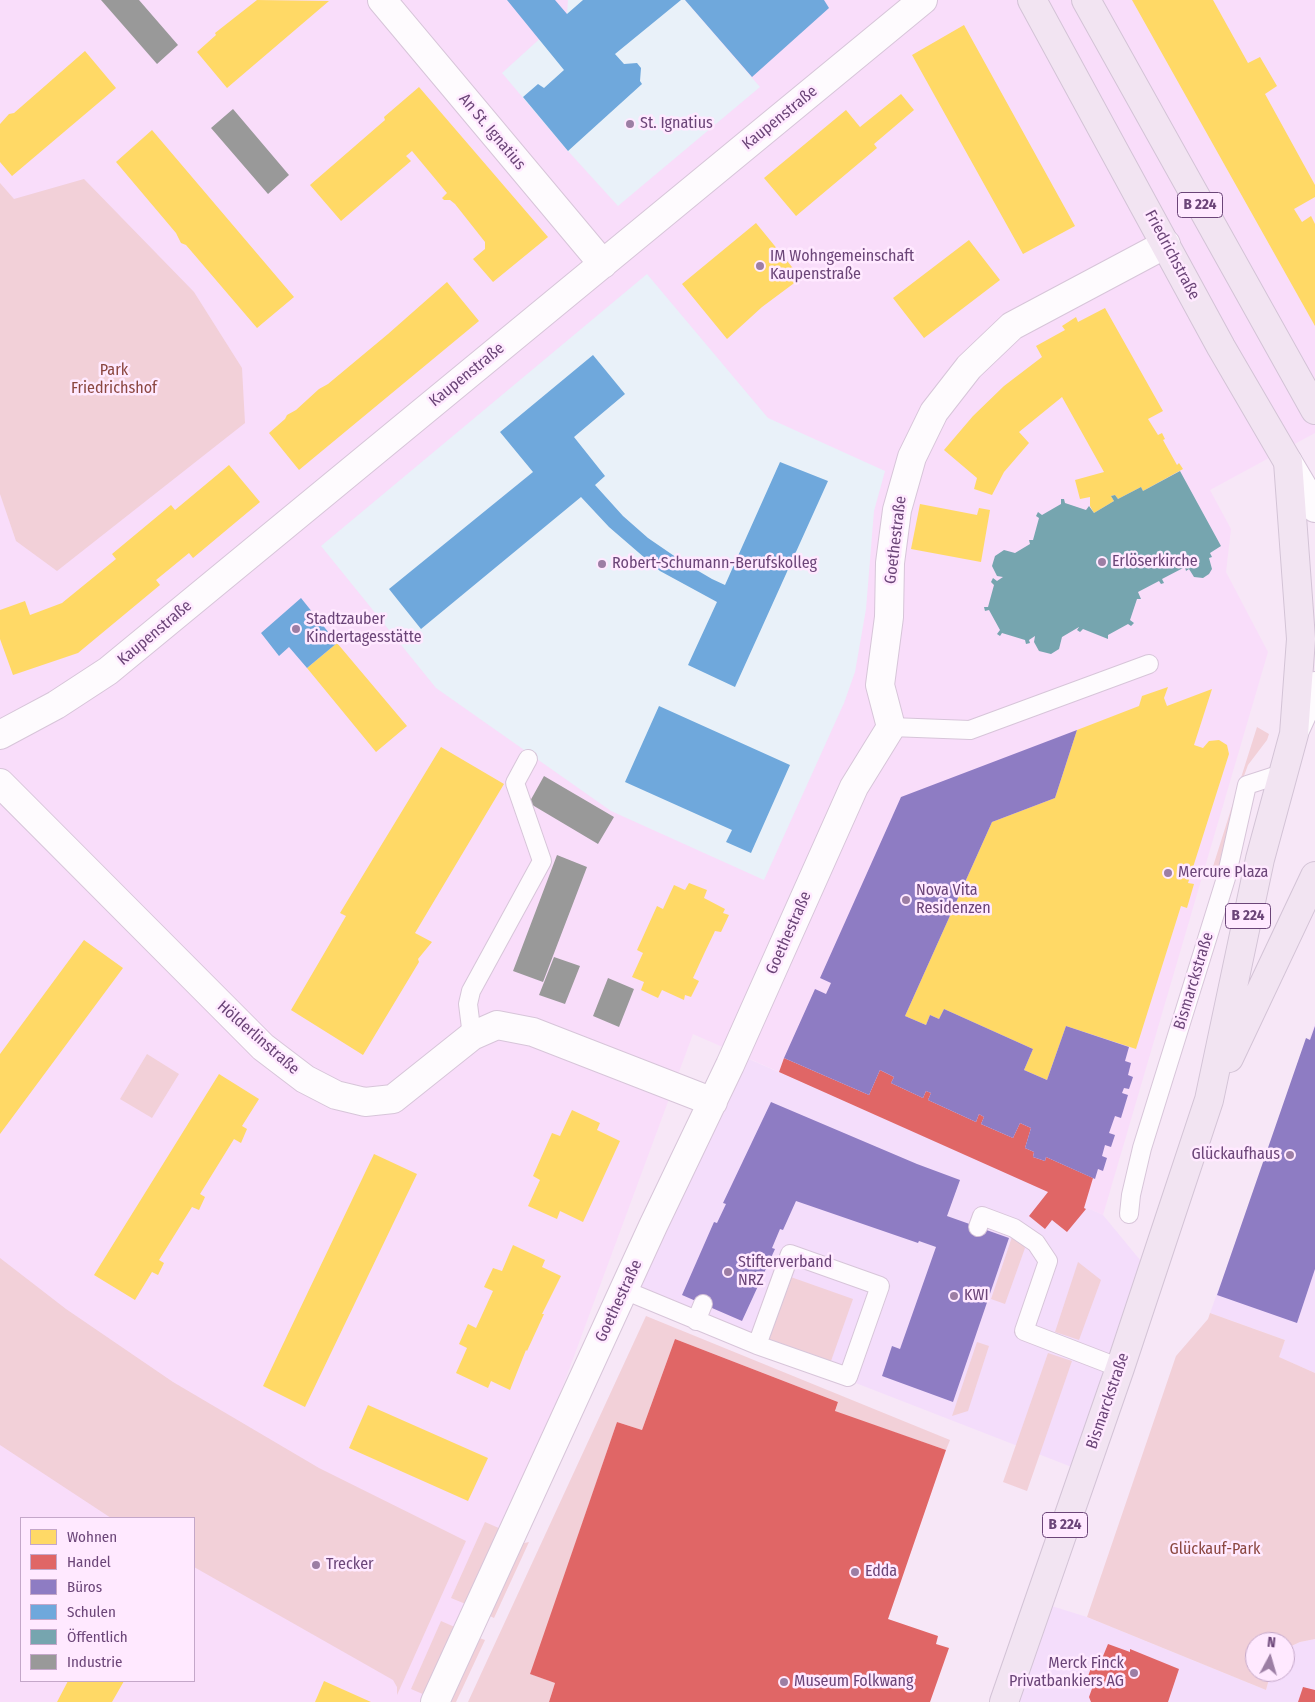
<!DOCTYPE html>
<meta charset="utf-8">
<style>
body{margin:0}
#map{position:relative;width:1315px;height:1702px;overflow:hidden;background:#f7e7f7;font-family:"Fira Sans Condensed",sans-serif}
canvas{display:block}
.legend{position:absolute;left:20px;top:1517px;width:175px;height:165px;box-sizing:border-box;background:#ffe9ff;border:1px solid #c4a7c9;margin:0;padding:6px 9px;list-style:none;font-size:15px;color:#6b4578}
.legend li{display:flex;align-items:center;gap:10px;height:25px}
.legend b{width:25px;border:1px solid #c4a7c9}
.north{position:absolute;left:1245px;top:1632px;width:50px;height:50px;box-sizing:border-box;background:#ffe9ff;border:1px solid #c4a7c9;border-radius:50%;rotate:6deg;font-size:14px;font-weight:700;line-height:20px;text-align:center;color:#6b4578}
.north::after{content:'';display:block;margin:auto;width:18px;height:22px;background:#9c7ea4;clip-path:polygon(50% 0,100% 100%,50% 72%,0 100%)}
</style>
<div id="map">
<canvas width="1315" height="1702"></canvas>
<ul class="legend">
<li><b style="height:14px;background:#ffd966"></b>Wohnen</li>
<li><b style="height:14px;background:#e06666"></b>Handel</li>
<li><b style="height:14px;background:#8e7cc3"></b>Büros</li>
<li><b style="height:14px;background:#6fa8dc"></b>Schulen</li>
<li><b style="height:14px;background:#76a5af"></b>Öffentlich</li>
<li><b style="height:14px;background:#999"></b>Industrie</li>
</ul>
<div class="north">N</div>
</div>
<script>
const g = document.querySelector('canvas').getContext('2d');
g.lineJoin = 'round';
function fillPath(path, color) { g.fillStyle = color; g.fill(path, 'evenodd'); }
const shape = rows => new Path2D(rows.map(r => 'M' + r).join(''));
function stroke(path, color, width, dash) { g.strokeStyle = color; g.lineWidth = width; g.lineCap = dash ? 'butt' : 'round'; g.setLineDash(dash || []); g.stroke(path); }
function write(font, color, halo, rows, align = 'center') {
  g.font = font + ' "Fira Sans Condensed",sans-serif'; g.lineWidth = 5; g.setLineDash([]); g.textBaseline = 'middle'; g.strokeStyle = halo; g.fillStyle = color; for (const [text, x, y, turn = 0] of rows) {
    g.save(); g.translate(x, y); g.rotate((+turn || 0) * Math.PI / 180); g.textAlign = isNaN(turn) ? turn : align; if (halo) g.strokeText(text, 0, 0); g.fillText(text, 0, 0); g.restore();
  }
}
const residential = shape([
 [0,0,1315,0,1315,433,1210,490,1231,529,1226,572,1268,652,1103,1215,693,1034,478,1616,442,1702,0,1702],
 [21,1518,194,1518,194,1681,21,1681]
]);
const commercial = shape([
 [1315,1023,1315,1373,1278,1357,1285,1340,1210,1313],
 [742,1056,1103,1215,1150,1272,1082,1471,632,1296],
 [1045,1604,1087,1617,1266,1690,1271,1672,1285,1672,1285,1649,1300,1642,1315,1639,1315,1702,1009,1702]
]);
const education = shape([
 [568,0,685,0,760,87,618,206,568,151,502,73,567,14],
 [647,274,768,418,885,471,874,511,866,609,855,672,844,703,764,880,611,811,436,688,321,546]
]);
const green = shape([
 [84,179,194,292,242,368,245,423,57,571,16,541,0,494,0,183,14,199],
 [1257,727,1269,734,1267,740,1248,765,1241,784,1217,877,1214,878,1210,876],
 [147,1054,179,1074,152,1118,120,1099],
 [1013,1234,1022,1242,1025,1248,1005,1304,991,1299],
 [0,1258,66,1309,173,1382,319,1468,466,1541,397,1695,397,1687,393,1680,194,1567,194,1518,111,1518,0,1445],
 [1078,1262,1101,1280,1079,1340,1055,1332],
 [788,1276,853,1299,831,1361,766,1338],
 [1210,1313,1285,1340,1279,1357,1315,1373,1315,1639,1300,1642,1285,1649,1285,1642,1255,1642,1255,1672,1271,1672,1266,1690,1087,1617,1176,1356,1208,1319],
 [646,1316,950,1440,946,1450,835,1412,838,1402,675,1339,642,1430,617,1422,531,1674,555,1683,549,1702,468,1702],
 [977,1342,989,1346,968,1411,952,1416],
 [1048,1353,1072,1361,1027,1491,1003,1482],
 [485,1522,501,1529,468,1605,451,1598],
 [529,1542,494,1618,484,1613,515,1545],
 [441,1621,457,1628,425,1695,411,1689],
 [474,1636,485,1640,456,1702,448,1702]
]);
const homes = shape([
 [257,0,329,1,227,88,197,52,216,35,215,33],
 [1132,0,1213,0,1248,63,1260,57,1277,86,1265,94,1315,185,1315,197,1294,209,1302,222,1311,216,1315,224,1315,326],
 [964,25,1075,226,1023,254,912,55],
 [85,51,116,88,12,176,0,162,0,124,9,114,14,113],
 [419,87,548,237,493,282,473,259,485,249,485,242,455,204,450,200,444,200,442,198,447,193,412,151,406,156,411,161,341,221,310,185,385,120,384,117],
 [901,94,914,110,874,144,877,148,796,216,764,178,846,110,860,127],
 [152,130,294,297,257,328,186,245,181,243,176,233,116,162],
 [756,223,801,278,762,307,727,339,682,284],
 [969,240,1000,280,924,338,893,298],
 [447,282,479,321,299,470,269,433,285,419,287,415,296,410,319,389,328,384,388,334],
 [1105,308,1163,411,1148,419,1158,435,1162,433,1165,439,1163,440,1177,465,1179,463,1183,469,1143,491,1141,487,1118,499,1115,495,1111,496,1114,501,1094,513,1090,506,1090,497,1080,499,1075,480,1104,472,1062,397,1019,432,1029,443,1004,472,992,495,974,489,977,478,944,450,973,416,1004,386,1042,357,1036,346,1065,330,1062,326,1076,317,1078,322],
 [229,465,260,502,193,558,189,553,156,580,160,585,78,653,13,675,0,639,0,610,25,601,30,615,62,603,116,559,112,554,171,505,175,510],
 [920,504,977,515,979,508,990,510,981,562,911,549],
 [337,643,407,726,376,752,307,668],
 [1168,687,1164,698,1167,706,1212,689,1194,745,1203,748,1209,741,1219,740,1227,745,1229,754,1188,883,1194,884,1187,908,1181,906,1136,1049,1066,1026,1047,1080,1024,1070,1033,1049,944,1009,939,1019,930,1015,926,1025,905,1016,992,822,1055,798,1077,730,1139,706,1142,696],
 [441,747,504,784,415,933,432,942,418,959,419,962,363,1055,291,1010,346,916,340,913],
 [689,883,707,890,704,898,725,909,723,913,729,915,721,932,715,931,704,954,693,978,699,981,691,997,685,995,684,1000,662,990,658,998,641,990,644,982,632,977,643,953,637,950,657,906,663,909,674,885,685,890],
 [84,940,123,968,0,1134,0,1054],
 [219,1074,259,1099,242,1126,247,1129,241,1143,234,1139,200,1194,205,1197,199,1210,192,1207,159,1260,164,1263,158,1275,152,1272,135,1300,94,1275],
 [572,1110,600,1123,597,1130,620,1141,583,1222,560,1211,557,1219,528,1206,540,1180,533,1176,552,1133,560,1136],
 [374,1154,417,1174,305,1407,263,1386],
 [513,1245,545,1260,542,1267,561,1276,542,1314,544,1314,527,1351,526,1350,510,1390,491,1381,488,1388,456,1373,467,1348,459,1344,468,1324,476,1328,493,1291,484,1287,493,1268,502,1271],
 [368,1405,488,1458,468,1501,349,1448],
 [68,1681,124,1681,112,1702,57,1702],
 [324,1681,371,1702,315,1702]
]);
const shops = shape([
 [784,1058,869,1095,880,1070,894,1077,891,1083,923,1098,926,1091,931,1093,928,1100,976,1122,979,1114,984,1117,981,1124,1013,1138,1020,1123,1031,1128,1025,1148,1034,1152,1033,1157,1045,1161,1046,1157,1093,1178,1084,1208,1086,1209,1067,1232,1052,1220,1045,1229,1029,1216,1048,1192,779,1072],
 [675,1339,838,1402,835,1411,946,1450,888,1619,938,1636,936,1644,949,1648,930,1702,549,1702,555,1683,530,1674,617,1422,642,1430],
 [1108,1644,1130,1652,1130,1649,1179,1669,1168,1702,1091,1702,1089,1697,1094,1683,1088,1676,1093,1663,1101,1661],
 [1303,1687,1315,1690,1315,1702,1298,1702]
]);
const offices = shape([
 [1077,730,1055,798,992,822,905,1016,926,1025,930,1015,939,1019,944,1009,1033,1049,1024,1070,1047,1080,1066,1026,1129,1047,1125,1061,1131,1063,1128,1075,1133,1077,1129,1089,1124,1088,1122,1093,1128,1095,1121,1118,1115,1116,1109,1133,1115,1135,1111,1147,1105,1145,1102,1156,1107,1158,1103,1171,1098,1169,1095,1179,1046,1157,1045,1161,1033,1157,1034,1152,1025,1148,1031,1128,1020,1123,1013,1138,981,1124,984,1117,979,1114,976,1122,928,1100,931,1093,926,1091,923,1098,891,1083,894,1077,880,1070,869,1095,784,1058,815,989,826,994,831,983,820,978,901,797],
 [1315,1026,1315,1269,1297,1323,1217,1295,1306,1038,1310,1040],
 [771,1102,917,1164,960,1180,947,1216,1009,1238,953,1402,882,1376,892,1346,900,1349,936,1247,919,1241,918,1243,796,1201,783,1230,780,1229,772,1248,775,1249,742,1321,682,1295,714,1222,717,1223,726,1204,723,1203]
]);
const schools = shape([
 [507,0,555,0,567,14,583,0,681,0,615,54,624,64,637,63,641,68,640,81,642,84,568,151,523,97,538,84,544,88,564,70],
 [685,0,824,0,829,8,752,77],
 [593,355,625,394,574,437,605,476,595,485,623,516,648,538,683,562,712,579,725,585,780,462,828,481,735,687,688,665,717,602,660,571,609,527,581,497,421,629,389,589,533,472,500,432],
 [301,598,337,643,307,668,289,647,279,656,261,633],
 [659,706,790,765,751,853,726,842,732,830,625,782]
]);
const public = shape([
 [1180,471,1221,546,1210,553,1212,557,1209,558,1212,569,1209,574,1203,578,1194,577,1189,569,1186,571,1185,567,1162,579,1164,583,1161,584,1159,581,1138,592,1141,599,1137,599,1130,620,1134,623,1131,626,1128,624,1108,635,1108,639,1083,629,1080,632,1077,630,1079,627,1062,637,1059,649,1051,654,1039,651,1034,642,1035,636,1029,640,1030,643,1026,644,1025,640,1002,633,1000,636,997,634,1000,630,989,610,985,611,984,607,988,607,994,585,991,582,993,578,997,581,1003,577,997,576,992,566,995,556,1004,550,1015,553,1030,544,1029,540,1033,540,1039,518,1036,516,1038,512,1042,515,1061,504,1061,499,1064,499,1065,503,1086,510,1089,506,1094,513,1114,501,1111,496,1115,495,1118,499,1141,487,1143,491]
]);
const industry = shape([
 [101,0,139,0,178,45,157,64],
 [233,109,289,175,268,194,211,128],
 [544,776,614,817,598,844,529,803],
 [557,855,587,867,543,982,513,971],
 [554,957,580,966,565,1004,539,995],
 [608,978,634,989,619,1027,593,1016]
]);
const lane = shape([
 [891,727,970,730,1149,664],
 [472,1036,468,1004,471,991,542,861,515,783,528,759],
 [1129,1214,1131,1195,1142,1148,1226,878,1247,785,1284,773],
 [978,1227,982,1216,1014,1228,1036,1243,1048,1261,1024,1331,1120,1368],
 [624,1290,757,1345,848,1377,880,1286,790,1254,757,1345],
 [696,1321,703,1304]
]);
const street = shape([
 [382,0,603,264],
 [0,735,56,705,108,671,923,0],
 [0,783,263,1047,305,1079,336,1095,365,1102,393,1099,472,1036,497,1025,533,1032,713,1102],
 [435,1702,653,1226,730,1065,854,787,891,727,880,685,889,617,890,563,897,510,912,457,934,412,969,367,1012,326,1166,244]
]);
const secondary = shape([
 [1288,462,1315,508],
 [1295,730,1315,686]
]);
const primary = shape([
 [1086,0,1315,410],
 [1229,1058,1315,876],
 [1004,1702,1120,1368,1209,1100,1260,859,1294,734,1301,639,1288,462,1221,347,1032,0]
]);
const markers = [
 [630,124,5,"#9c7ea4"],
 [760,266,5,"#9c7ea4"],
 [1102,562,5,"#9c7ea4"],
 [602,564,5,"#9c7ea4"],
 [296,629,5,"#9c7ea4"],
 [1168,873,5,"#9c7ea4"],
 [906,900,5,"#9c7ea4"],
 [1290,1155,5,"#9c7ea4"],
 [728,1272,5,"#9c7ea4"],
 [954,1296,5,"#9c7ea4"],
 [316,1565,5,"#9c7ea4"],
 [855,1572,5,"#9c7ea4"],
 [1134,1673,5,"#9c7ea4"],
 [784,1682,5,"#9c7ea4"]
];
const shields = [
 [1200,205,45],
 [1248,916,45],
 [1065,1525,45]
];
const shieldNames = [
 ["B 224",1200,205],
 ["B 224",1248,916],
 ["B 224",1065,1525]
];
const streetNames = [
 ["Kaupenstraße",780,118,-39],
 ["An St. Ignatius",492,132,50],
 ["Friedrichstraße",1172,255,62],
 ["Kaupenstraße",467,375,-39],
 ["Goethestraße",896,540,-83],
 ["Kaupenstraße",155,633,-40],
 ["Goethestraße",789,933,-66],
 ["Bismarckstraße",1194,981,-73],
 ["Hölderlinstraße",258,1038,41],
 ["Goethestraße",619,1301,-65],
 ["Bismarckstraße",1108,1401,-71]
];
const poiNames = [
 ["St. Ignatius",640,124],
 ["IM Wohngemeinschaft",770,257],
 ["Kaupenstraße",770,275],
 ["Erlöserkirche",1112,562],
 ["Robert-Schumann-Berufskolleg",612,564],
 ["Stadtzauber",306,620],
 ["Kindertagesstätte",306,638],
 ["Mercure Plaza",1178,873],
 ["Nova Vita",916,891],
 ["Residenzen",916,909],
 ["Glückaufhaus",1280,1155,"right"],
 ["Stifterverband",738,1263],
 ["NRZ",738,1281],
 ["KWI",964,1296],
 ["Trecker",326,1565],
 ["Edda",865,1572],
 ["Merck Finck",1124,1664,"right"],
 ["Privatbankiers AG",1124,1682,"right"],
 ["Museum Folkwang",794,1682]
];
const parkNames = [
 ["Park",114,371],
 ["Friedrichshof",114,389],
 ["Glückauf-Park",1215,1550]
];
fillPath(residential, '#f9ddfa');
fillPath(commercial, '#f4ddfb');
fillPath(education, '#e9f1f9');
fillPath(green, '#f2d0d8');
fillPath(homes, '#ffd966');
fillPath(shops, '#e06666');
fillPath(offices, '#8e7cc3');
fillPath(schools, '#6fa8dc');
fillPath(public, '#76a5af');
fillPath(industry, '#999');
stroke(lane, '#d7c5d9', 20);
stroke(street, '#d7c5d9', 30);
stroke(secondary, '#d5c3d8', 30);
stroke(primary, '#d3c3d6', 30);
stroke(lane, '#fefbfe', 18);
stroke(street, '#fefbfe', 28);
stroke(secondary, '#fefbfe', 28);
stroke(primary, '#f2e4f2', 28);
for (const [x, y, r, color] of markers) { const dot = new Path2D(); dot.arc(x, y, r, 0, 2 * Math.PI); g.fillStyle = color; g.fill(dot); stroke(dot, '#ffe9ff', 2); }
for (const [x, y, w] of shields) { const box = new Path2D(); box.roundRect(x - w / 2, y - 12.5, w, 25, 4); g.fillStyle = '#ffe9ff'; g.fill(box); stroke(box, '#6b4578', 1); }
write('bold 15px', '#6b4578', null, shieldNames);
write('16px', '#6b4578', '#ffe9ff', streetNames);
write('16px', '#6b4578', '#ffe9ff', poiNames, 'left');
write('16px', '#8b4740', '#ffe9ff', parkNames);
</script>
